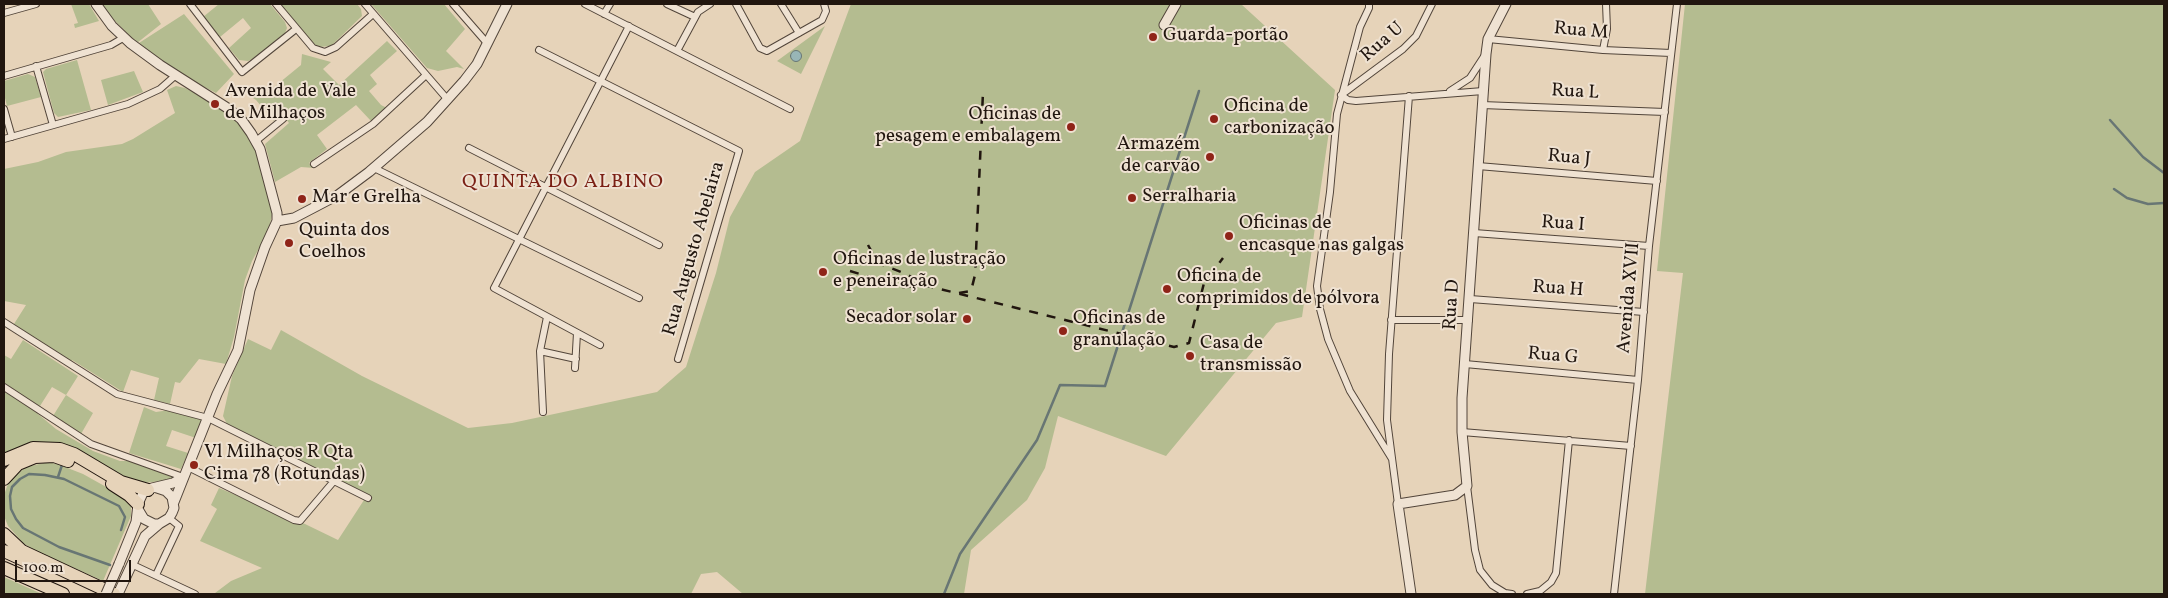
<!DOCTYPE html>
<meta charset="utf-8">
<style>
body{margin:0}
#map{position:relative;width:2168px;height:598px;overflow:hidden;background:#e6d3b9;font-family:Vollkorn,serif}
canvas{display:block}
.frame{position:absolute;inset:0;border:5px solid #21160f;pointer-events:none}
.scale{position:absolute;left:15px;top:560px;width:116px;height:22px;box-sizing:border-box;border:2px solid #21160f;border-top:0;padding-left:6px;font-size:15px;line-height:18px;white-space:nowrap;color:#21160f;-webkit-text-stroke:4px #efe2d2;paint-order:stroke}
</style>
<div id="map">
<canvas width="2168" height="598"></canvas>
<div class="frame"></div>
<div class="scale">100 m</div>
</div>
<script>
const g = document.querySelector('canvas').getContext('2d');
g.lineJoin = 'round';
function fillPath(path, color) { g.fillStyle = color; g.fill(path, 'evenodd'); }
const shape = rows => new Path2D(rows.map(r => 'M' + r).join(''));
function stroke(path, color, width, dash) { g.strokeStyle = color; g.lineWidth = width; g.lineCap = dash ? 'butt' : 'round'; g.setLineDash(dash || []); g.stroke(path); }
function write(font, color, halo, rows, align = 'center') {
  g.font = font + ' Vollkorn,serif'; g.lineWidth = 4; g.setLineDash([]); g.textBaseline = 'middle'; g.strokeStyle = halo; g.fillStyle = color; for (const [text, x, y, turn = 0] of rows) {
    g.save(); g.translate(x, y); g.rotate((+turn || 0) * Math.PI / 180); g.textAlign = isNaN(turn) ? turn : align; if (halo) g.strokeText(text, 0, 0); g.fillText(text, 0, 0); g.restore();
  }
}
const green = shape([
 [71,4,89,4,99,21,75,28,74,24,78,23],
 [101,4,148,4,161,24,137,43,109,15],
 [219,4,270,4,285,22,287,28,285,33,255,58,248,61,239,60,229,48,251,28,243,18,220,37,203,17],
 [280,4,357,4,361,9,362,16,331,46,319,47,314,44],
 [371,4,444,4,465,29,446,51,464,69,457,67,438,71,427,68],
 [851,4,1241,4,1335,90,1302,317,1276,323,1166,456,1058,416,1045,468,1027,500,971,550,964,594,743,594,717,572,701,574,691,594,215,593,231,581,262,568,200,541,217,509,211,505,219,488,305,524,338,540,364,500,228,426,223,416,232,376,248,339,271,350,281,330,362,376,468,428,512,423,657,392,686,367,716,273,730,217,755,172,800,141],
 [1685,4,2164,4,2164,594,1645,594,1683,273,1657,271],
 [184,14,234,74,216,93,177,73,139,43],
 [825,26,801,74,777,61],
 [387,41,397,51,370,75,377,84,369,91,381,105,387,108,371,121,356,105,317,135,327,149,309,163,314,168,301,167,275,182,265,144,289,123,280,111,274,121,256,100,250,96,268,92,301,65,302,54,331,62,323,69,339,85],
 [77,60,91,110,58,117,54,113,43,72,46,69],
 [134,71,143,92,108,105,101,80],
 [28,74,35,77,41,97,7,106,4,94,4,81],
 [176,86,185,88,209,100,233,117,246,132,258,156,273,211,268,232,252,261,245,280,234,337,226,364,199,359,180,383,175,382,170,404,154,400,159,378,131,370,123,392,72,360,70,363,14,324,26,305,4,301,4,169,38,162,66,152,122,144,133,139,175,113,167,90],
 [23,340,78,376,66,395,93,413,81,434,53,416,66,395,52,387,40,406,4,385,4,355,11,359],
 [4,389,37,411,38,414,56,429,93,451,120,461,130,461,174,476,172,479,164,481,141,483,129,480,74,448,54,442,33,442,4,453],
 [144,407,156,412,169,410,202,418,204,420,196,438,172,430,166,446,188,453,181,469,129,453],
 [48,462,60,465,83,474,126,498,131,505,131,516,103,581,34,550,23,543,8,526,4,516,4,495,9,481,26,467],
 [4,577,42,594,4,594]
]);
const water = shape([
 '790.5 56a5.5 5.5 0 1 1 11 0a5.5 5.5 0 1 1-11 0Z'
]);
const stream = shape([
 [2110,120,2143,157,2164,173],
 [2114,189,2127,198,2148,204,2164,203],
 [58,477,62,465],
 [110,565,59,547,23,528,16,519,11,509,10,496,12,487,20,479,29,474,45,475,64,479,119,506,125,517,121,530],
 [944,594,960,554,1037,440,1060,385,1105,386,1199,91]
]);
const minor = shape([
 [190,4,242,72,296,29],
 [276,4,313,48,325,52,336,47,373,14],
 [365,4,448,100],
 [453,4,487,43],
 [585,4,790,109],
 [667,4,695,17],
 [736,4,760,48,767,51,822,20,826,11,824,4],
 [781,4,799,33],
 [1369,4,1369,8,1360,27,1337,114,1330,192,1317,286,1320,309,1328,339,1350,391,1392,459],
 [4,13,36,4],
 [604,14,610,4],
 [1488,39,1603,50,1671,53],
 [539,50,739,151,678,359],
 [1603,50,1607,29,1606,4],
 [677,51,698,12,710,4],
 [36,66,53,125],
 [4,76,111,45,123,38],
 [1450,91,1470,78,1485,55],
 [1341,95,1348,100,1356,101,1483,91],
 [1341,95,1403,49,1416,36,1432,4],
 [1482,105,1665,112],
 [4,109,12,137],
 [4,139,128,104,160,89,176,75],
 [256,141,283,119],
 [469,148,659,245],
 [314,164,373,124,426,75],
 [1478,166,1657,181],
 [374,168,639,298],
 [1474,233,1649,246],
 [1470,299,1644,312],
 [1391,320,1469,320],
 [4,322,117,394,208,418,368,498],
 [600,345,494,288,629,26],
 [540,351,576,359],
 [1465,364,1638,380],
 [575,368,577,333],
 [4,387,91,444,183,477],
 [543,412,540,351,547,317],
 [1462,432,1631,446],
 [188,467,294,520,300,521,334,481],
 [1467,486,1475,550,1480,570,1492,585,1505,593,1512,594],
 [1398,504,1387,420,1389,354,1409,96],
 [131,564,195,594],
 [156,575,179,526,169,518],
 [1527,594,1540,591,1551,582,1556,573,1569,440],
 [1614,594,1638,380,1649,246,1677,4]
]);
const tertiary = shape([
 [96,4,112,26,130,43,160,65,229,109,241,119,251,133,260,149,277,213,277,221,265,247,250,290,238,350,217,394,174,502],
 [1164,25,1176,4],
 [277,221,294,218,338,195,369,172,427,122,464,81,477,64,507,4],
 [138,509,144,519,154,524,159,524],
 [119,564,136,522,138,504,143,493,152,488,173,483,183,477],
 [118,594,145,536,159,524,169,518,172,513,174,508,172,497,166,491,157,488],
 [1411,594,1398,504,1455,495,1467,486,1462,432,1462,398,1486,54,1488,39,1506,4]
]);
const motorway = shape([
 [4,460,33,448,60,449,74,454,121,482,148,490],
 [4,479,18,464,35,457,54,456,68,461],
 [112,484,129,495,138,504],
 [4,534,22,551,114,594],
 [4,551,26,561],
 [4,568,63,594]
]);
const rail = shape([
 [868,245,878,263,906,274,928,286,1174,347,1189,343,1204,283,1223,258],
 [850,271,903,287,928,286],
 [959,293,971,291,975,275,983,92]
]);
const tertiaryBridge = shape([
 [106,594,119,564]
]);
const markers = [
 [1153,37,5,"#8f2418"],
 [215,104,5,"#8f2418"],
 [1214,119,5,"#8f2418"],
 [1071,127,5,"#8f2418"],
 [1210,157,5,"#8f2418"],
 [1132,198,5,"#8f2418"],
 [302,199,5,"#8f2418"],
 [1229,236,5,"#8f2418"],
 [289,243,5,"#8f2418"],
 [823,272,5,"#8f2418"],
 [1167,289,5,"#8f2418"],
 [967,319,5,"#8f2418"],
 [1063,331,5,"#8f2418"],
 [1190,356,5,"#8f2418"],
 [194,465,5,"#8f2418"]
];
const streetNames = [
 ["Rua M",1581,32,5],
 ["Rua U",1383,43,-41],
 ["Rua L",1575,93,3],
 ["Rua J",1569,159,5],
 ["Rua I",1563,225,4],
 ["Rua Augusto Abelaira",695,249,-74],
 ["Rua H",1558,290,4],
 ["Avenida XVII",1630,298,-85],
 ["Rua D",1453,305,-86],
 ["Rua G",1553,357,5]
];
const poiNames = [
 ["Guarda-portão",1163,37],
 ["Avenida de Vale",225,93],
 ["de Milhaços",225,115],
 ["Oficina de",1224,108],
 ["carbonização",1224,130],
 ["Oficinas de",1061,116,"right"],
 ["pesagem e embalagem",1061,138,"right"],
 ["Armazém",1200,146,"right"],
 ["de carvão",1200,168,"right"],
 ["Serralharia",1142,198],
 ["Mar e Grelha",312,199],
 ["Oficinas de",1239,225],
 ["encasque nas galgas",1239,247],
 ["Quinta dos",299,232],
 ["Coelhos",299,254],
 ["Oficinas de lustração",833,261],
 ["e peneiração",833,283],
 ["Oficina de",1177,278],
 ["comprimidos de pólvora",1177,300],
 ["Secador solar",957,319,"right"],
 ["Oficinas de",1073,320],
 ["granulação",1073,342],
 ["Casa de",1200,345],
 ["transmissão",1200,367],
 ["Vl Milhaços R Qta",204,454],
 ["Cima 78 (Rotundas)",204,476]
];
const neighbourhoodNames = [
 ["QUINTA DO ALBINO",563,183]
];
fillPath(green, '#b4bc90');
fillPath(water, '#98b6b7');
stroke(water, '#687674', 1);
stroke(stream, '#687674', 2.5);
stroke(minor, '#52453a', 8);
stroke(tertiary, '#52453a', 11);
stroke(motorway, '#21160f', 14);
stroke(minor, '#efe2d2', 6);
stroke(tertiary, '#efe2d2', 9);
stroke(motorway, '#e6d3b9', 12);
stroke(rail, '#21160f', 2.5, [9, 9]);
stroke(tertiaryBridge, '#52453a', 11, []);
stroke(tertiaryBridge, '#efe2d2', 9);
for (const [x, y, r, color] of markers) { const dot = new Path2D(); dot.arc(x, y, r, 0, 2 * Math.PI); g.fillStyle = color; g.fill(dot); stroke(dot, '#efe2d2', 2); }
write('19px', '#21160f', '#efe2d2', streetNames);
write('19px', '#21160f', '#efe2d2', poiNames, 'left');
g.letterSpacing = '1px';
write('20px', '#7a1f14', '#efe2d2', neighbourhoodNames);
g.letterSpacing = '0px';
</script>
